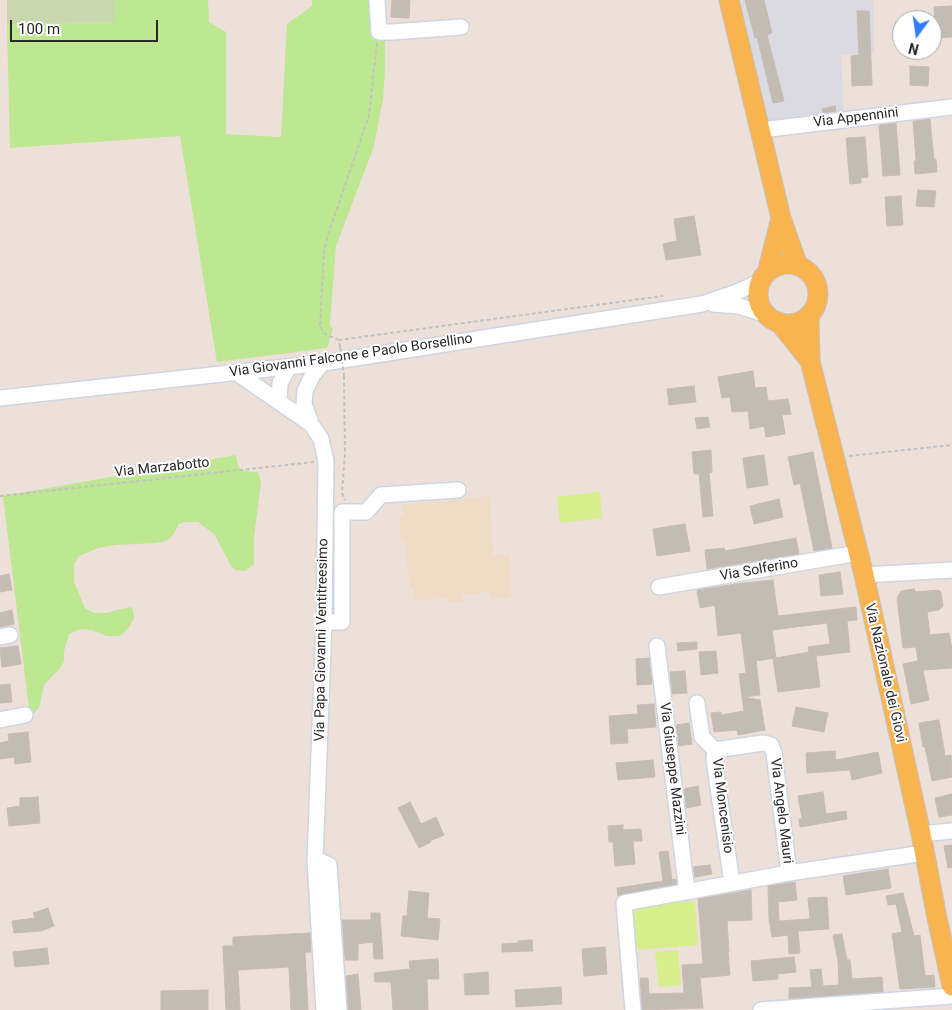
<!DOCTYPE html>
<style>
body{margin:0}
#map{position:relative;width:952px;height:1010px;overflow:hidden;background:#ece0d9;font-family:Roboto,sans-serif}
canvas{display:block}
.north{position:absolute;left:892px;top:10px;width:50px;height:50px;box-sizing:border-box;background:#fff;border:1px solid #a9a9a9;border-radius:50%;rotate:194deg;font-size:14px;font-weight:700;line-height:20px;text-align:center;color:#282828}
.north::after{content:'';display:block;margin:auto;width:18px;height:22px;background:#327dff;clip-path:polygon(50% 0,100% 100%,50% 72%,0 100%)}
.scale{position:absolute;left:10px;top:20px;width:148px;height:22px;box-sizing:border-box;border:2px solid #282828;border-top:0;padding-left:6px;font-size:15px;line-height:18px;white-space:nowrap;color:#282828;-webkit-text-stroke:4px #fff;paint-order:stroke}
</style>
<div id="map">
<canvas width="952" height="1010"></canvas>
<div class="north">N</div>
<div class="scale">100 m</div>
</div>
<script>
const g = document.querySelector('canvas').getContext('2d');
g.lineJoin = 'round';
function fillPath(path, color) { g.fillStyle = color; g.fill(path, 'evenodd'); }
const shape = rows => new Path2D(rows.map(r => 'M' + r).join(''));
function stroke(path, color, width, dash) { g.strokeStyle = color; g.lineWidth = width; g.lineCap = dash ? 'butt' : 'round'; g.setLineDash(dash || []); g.stroke(path); }
function write(font, color, halo, rows, align = 'center') {
  g.font = font + ' Roboto,sans-serif'; g.lineWidth = 4; g.setLineDash([]); g.textBaseline = 'middle'; g.strokeStyle = halo; g.fillStyle = color; for (const [text, x, y, turn = 0] of rows) {
    g.save(); g.translate(x, y); g.rotate((+turn || 0) * Math.PI / 180); g.textAlign = isNaN(turn) ? turn : align; if (halo) g.strokeText(text, 0, 0); g.fillText(text, 0, 0); g.restore();
  }
}
const industrial = shape([
 [732,0,873,0,874,53,841,55,844,117,762,128]
]);
const education = shape([
 [490,496,493,555,509,555,511,597,491,599,489,592,462,595,462,602,447,603,446,598,415,601,414,589,410,589,405,542,401,542,399,516,403,515,402,505]
]);
const green = shape([
 [115,0,208,0,209,22,226,32,226,134,281,137,287,24,312,6,312,0,373,0,385,36,385,70,383,100,373,149,336,246,330,321,330,326,333,329,327,348,217,362,180,136,10,148,7,24,115,22],
 [236,455,238,466,241,469,244,471,258,472,261,482,254,537,254,564,245,571,236,570,232,568,215,535,198,522,185,522,179,524,173,535,166,541,156,543,116,545,98,548,79,556,74,564,74,582,85,608,94,613,106,613,129,607,133,609,134,618,127,630,122,635,116,636,107,636,92,630,81,629,69,634,64,651,64,661,60,668,44,685,39,708,30,717,3,496]
]);
const cemetery = shape([
 [7,0,115,0,115,22,7,24]
]);
const pitch = shape([
 [600,492,602,518,560,523,557,497],
 [695,901,698,945,635,950,631,906],
 [678,950,681,985,659,987,655,952]
]);
const building = shape([
 [392,0,410,0,409,18,391,17,392,0],
 [745,0,764,0,772,33,767,35,784,101,773,103,757,37,755,38,745,0],
 [952,6,952,37,936,38,934,7,952,6],
 [857,11,869,11,872,85,852,86,851,56,859,55,857,11],
 [910,66,929,67,928,86,910,85,910,66],
 [835,106,836,111,823,113,822,109,835,106],
 [930,119,934,160,936,159,937,172,915,174,914,161,916,161,913,121,930,119],
 [896,123,900,175,883,176,879,125,896,123],
 [865,137,868,177,861,178,861,183,850,184,846,138,865,137],
 [918,190,936,191,934,207,916,206,918,190],
 [901,196,903,225,887,226,885,197,901,196],
 [694,216,701,255,666,260,663,244,677,241,674,219,694,216],
 [753,371,755,388,766,387,768,401,788,399,791,414,782,415,785,434,766,437,764,426,750,429,748,411,732,412,730,397,722,398,718,377,753,371],
 [694,386,696,402,669,405,667,389,694,386],
 [708,417,710,427,697,429,695,418,708,417],
 [711,450,712,472,709,473,713,516,703,517,699,474,694,474,692,452,711,450],
 [813,452,832,548,814,551,800,483,794,485,788,457,813,452],
 [764,455,768,485,747,488,743,458,764,455],
 [779,499,783,517,754,524,750,506,779,499],
 [685,524,690,551,657,556,653,529,685,524],
 [796,538,799,554,707,569,705,550,724,548,725,551,796,538],
 [840,572,843,594,821,596,819,575,840,572],
 [9,574,12,590,0,592,0,576,9,574],
 [773,580,778,616,856,607,857,620,847,621,850,652,816,656,820,687,778,692,773,659,775,658,756,661,760,695,743,697,760,700,765,730,738,735,737,730,714,732,711,713,721,712,721,715,744,711,739,674,746,673,741,633,718,636,715,605,700,608,697,590,736,584,773,580],
 [827,623,830,644,808,647,809,652,776,658,772,630,827,623],
 [914,589,916,592,938,590,941,592,943,606,939,610,927,612,930,635,949,633,952,649,952,668,923,670,929,700,911,704,903,664,918,661,916,647,903,648,897,598,901,591,914,589],
 [12,610,14,624,0,627,0,613,12,610],
 [697,642,697,649,678,651,677,643,697,642],
 [18,646,21,664,2,667,0,648,18,646],
 [716,651,718,673,701,675,699,652,716,651],
 [649,658,652,684,637,685,636,659,649,658],
 [685,671,687,693,672,694,670,672,685,671],
 [10,684,12,702,0,703,0,685,10,684],
 [654,704,656,727,627,729,628,743,611,744,609,716,638,714,637,705,654,704],
 [796,707,828,713,824,732,792,726,796,707],
 [939,720,945,756,951,755,952,777,932,781,925,747,923,747,919,723,939,720],
 [689,723,692,744,679,746,676,725,689,723],
 [28,732,31,762,15,764,14,757,0,759,0,743,9,741,8,734,28,732],
 [835,751,836,760,878,752,882,773,852,780,850,770,807,773,806,753,835,751],
 [653,760,655,777,618,780,616,763,653,760],
 [698,786,701,805,686,808,684,789,698,786],
 [823,792,826,814,846,811,847,819,800,827,799,819,802,818,798,796,823,792],
 [952,794,952,815,939,817,935,798,952,794],
 [38,797,40,823,9,826,7,808,20,806,20,798,38,797],
 [410,802,421,824,436,817,444,835,430,841,431,842,419,848,398,808,410,802],
 [623,825,623,830,641,829,642,841,633,841,635,864,615,866,613,842,609,842,608,826,623,825],
 [952,845,952,867,948,868,944,846,952,845],
 [668,851,672,880,676,879,677,884,618,896,617,888,663,881,659,852,668,851],
 [710,865,712,874,695,877,693,867,710,865],
 [888,869,891,888,846,895,843,876,888,869],
 [795,882,797,900,778,902,779,921,810,919,808,898,827,897,829,929,798,931,800,953,789,954,788,935,772,937,769,919,768,886,795,882],
 [751,890,752,920,727,921,729,952,728,952,730,975,700,978,703,1008,642,1010,640,978,648,978,649,994,684,993,682,965,703,964,698,899,751,890],
 [409,891,429,893,427,918,440,919,438,940,401,936,403,916,407,916,409,891],
 [903,893,914,936,920,935,925,976,934,975,935,987,900,989,892,934,902,932,896,904,888,905,886,896,903,893],
 [48,908,54,926,41,931,14,933,12,921,35,918,33,913,48,908],
 [371,913,380,913,383,959,374,959,373,942,358,944,358,960,345,960,342,920,371,920,371,913],
 [310,933,311,952,305,952,308,1010,291,1010,289,967,238,970,240,1010,226,1010,223,946,233,946,233,937,310,933],
 [842,934,847,960,850,960,852,979,882,977,883,992,789,999,789,988,812,987,810,970,821,969,823,986,839,985,838,961,833,935,842,934],
 [532,940,533,951,502,952,502,944,518,943,518,941,532,940],
 [605,947,607,974,584,976,582,949,605,947],
 [47,948,49,964,15,967,13,952,47,948],
 [794,957,796,972,778,974,778,979,753,981,751,961,794,957],
 [438,959,439,979,427,979,428,1010,393,1010,391,982,375,982,374,973,410,969,409,961,438,959],
 [488,972,489,994,465,995,464,974,488,972],
 [358,974,361,1010,348,1010,346,976,358,974],
 [561,987,562,1004,516,1007,515,990,561,987],
 [208,990,208,1010,161,1010,161,991,208,990]
]);
const path = shape([
 [812,268,823,285,823,293,820,307],
 [339,340,323,333,320,324,324,252,327,238,369,115,377,43],
 [340,347,339,340,663,296],
 [344,376,345,454,342,493,345,500],
 [849,456,952,445],
 [0,496,314,462]
]);
const minor = shape([
 [377,0,379,32,392,32,461,27],
 [761,130,952,107],
 [713,304,739,306,767,315],
 [323,363,312,376,305,391,304,404,311,424,321,439,326,461,324,622,315,859,324,1010],
 [237,373,311,424],
 [0,398,323,363,702,304,737,292,761,281],
 [279,401,280,383,289,367],
 [864,575,952,570],
 [659,587,858,553],
 [324,622,342,622,342,512,366,512,381,495,458,490],
 [0,637,10,635],
 [657,646,687,892],
 [697,703,702,737,715,750],
 [0,720,25,715],
 [715,750,763,743,771,745,774,753,789,873],
 [715,750,714,760,732,883],
 [921,834,952,831],
 [315,859,329,865,339,1010],
 [633,1010,624,903,789,873,924,853],
 [761,1010,952,996]
]);
const major = shape([
 [729,0,781,218,798,266],
 '758 294a30 30 0 1 1 60 0a30 30 0 1 1-60 0Z',
 [767,273,781,218],
 [809,315,810,361,864,575,921,834,937,918,952,986],
 [779,322,810,361]
]);
const pathBridge = shape([
 [340,347,344,376]
]);
const streetNames = [
 ["Via Appennini",856,118,-7],
 ["Via Giovanni Falcone e Paolo Borsellino",351,356,-8],
 ["Via Marzabotto",162,468,-6],
 ["Via Solferino",759,570,-10],
 ["Via Papa Giovanni Ventitreesimo",322,640,-89],
 ["Via Nazionale dei Giovi",885,673,77],
 ["Via Giuseppe Mazzini",672,769,83],
 ["Via Moncenisio",722,806,83],
 ["Via Angelo Mauri",781,811,83]
];
fillPath(industrial, '#dbdae3');
fillPath(education, '#efdbc6');
fillPath(green, '#bde791');
fillPath(cemetery, '#c9d7af');
fillPath(pitch, '#d6ef8b');
fillPath(building, '#c3bcb5');
stroke(building, '#c7bcb2', 1);
stroke(minor, '#ced5e3', 18);
stroke(major, '#c3c3c3', 21);
stroke(path, '#c3c3c3', 2, [4, 2.5]);
stroke(minor, '#fff', 15);
stroke(major, '#f9b450', 19);
stroke(pathBridge, '#c3c3c3', 2, [4, 2.5]);
write('14px', '#282828', '#fff', streetNames);
</script>
